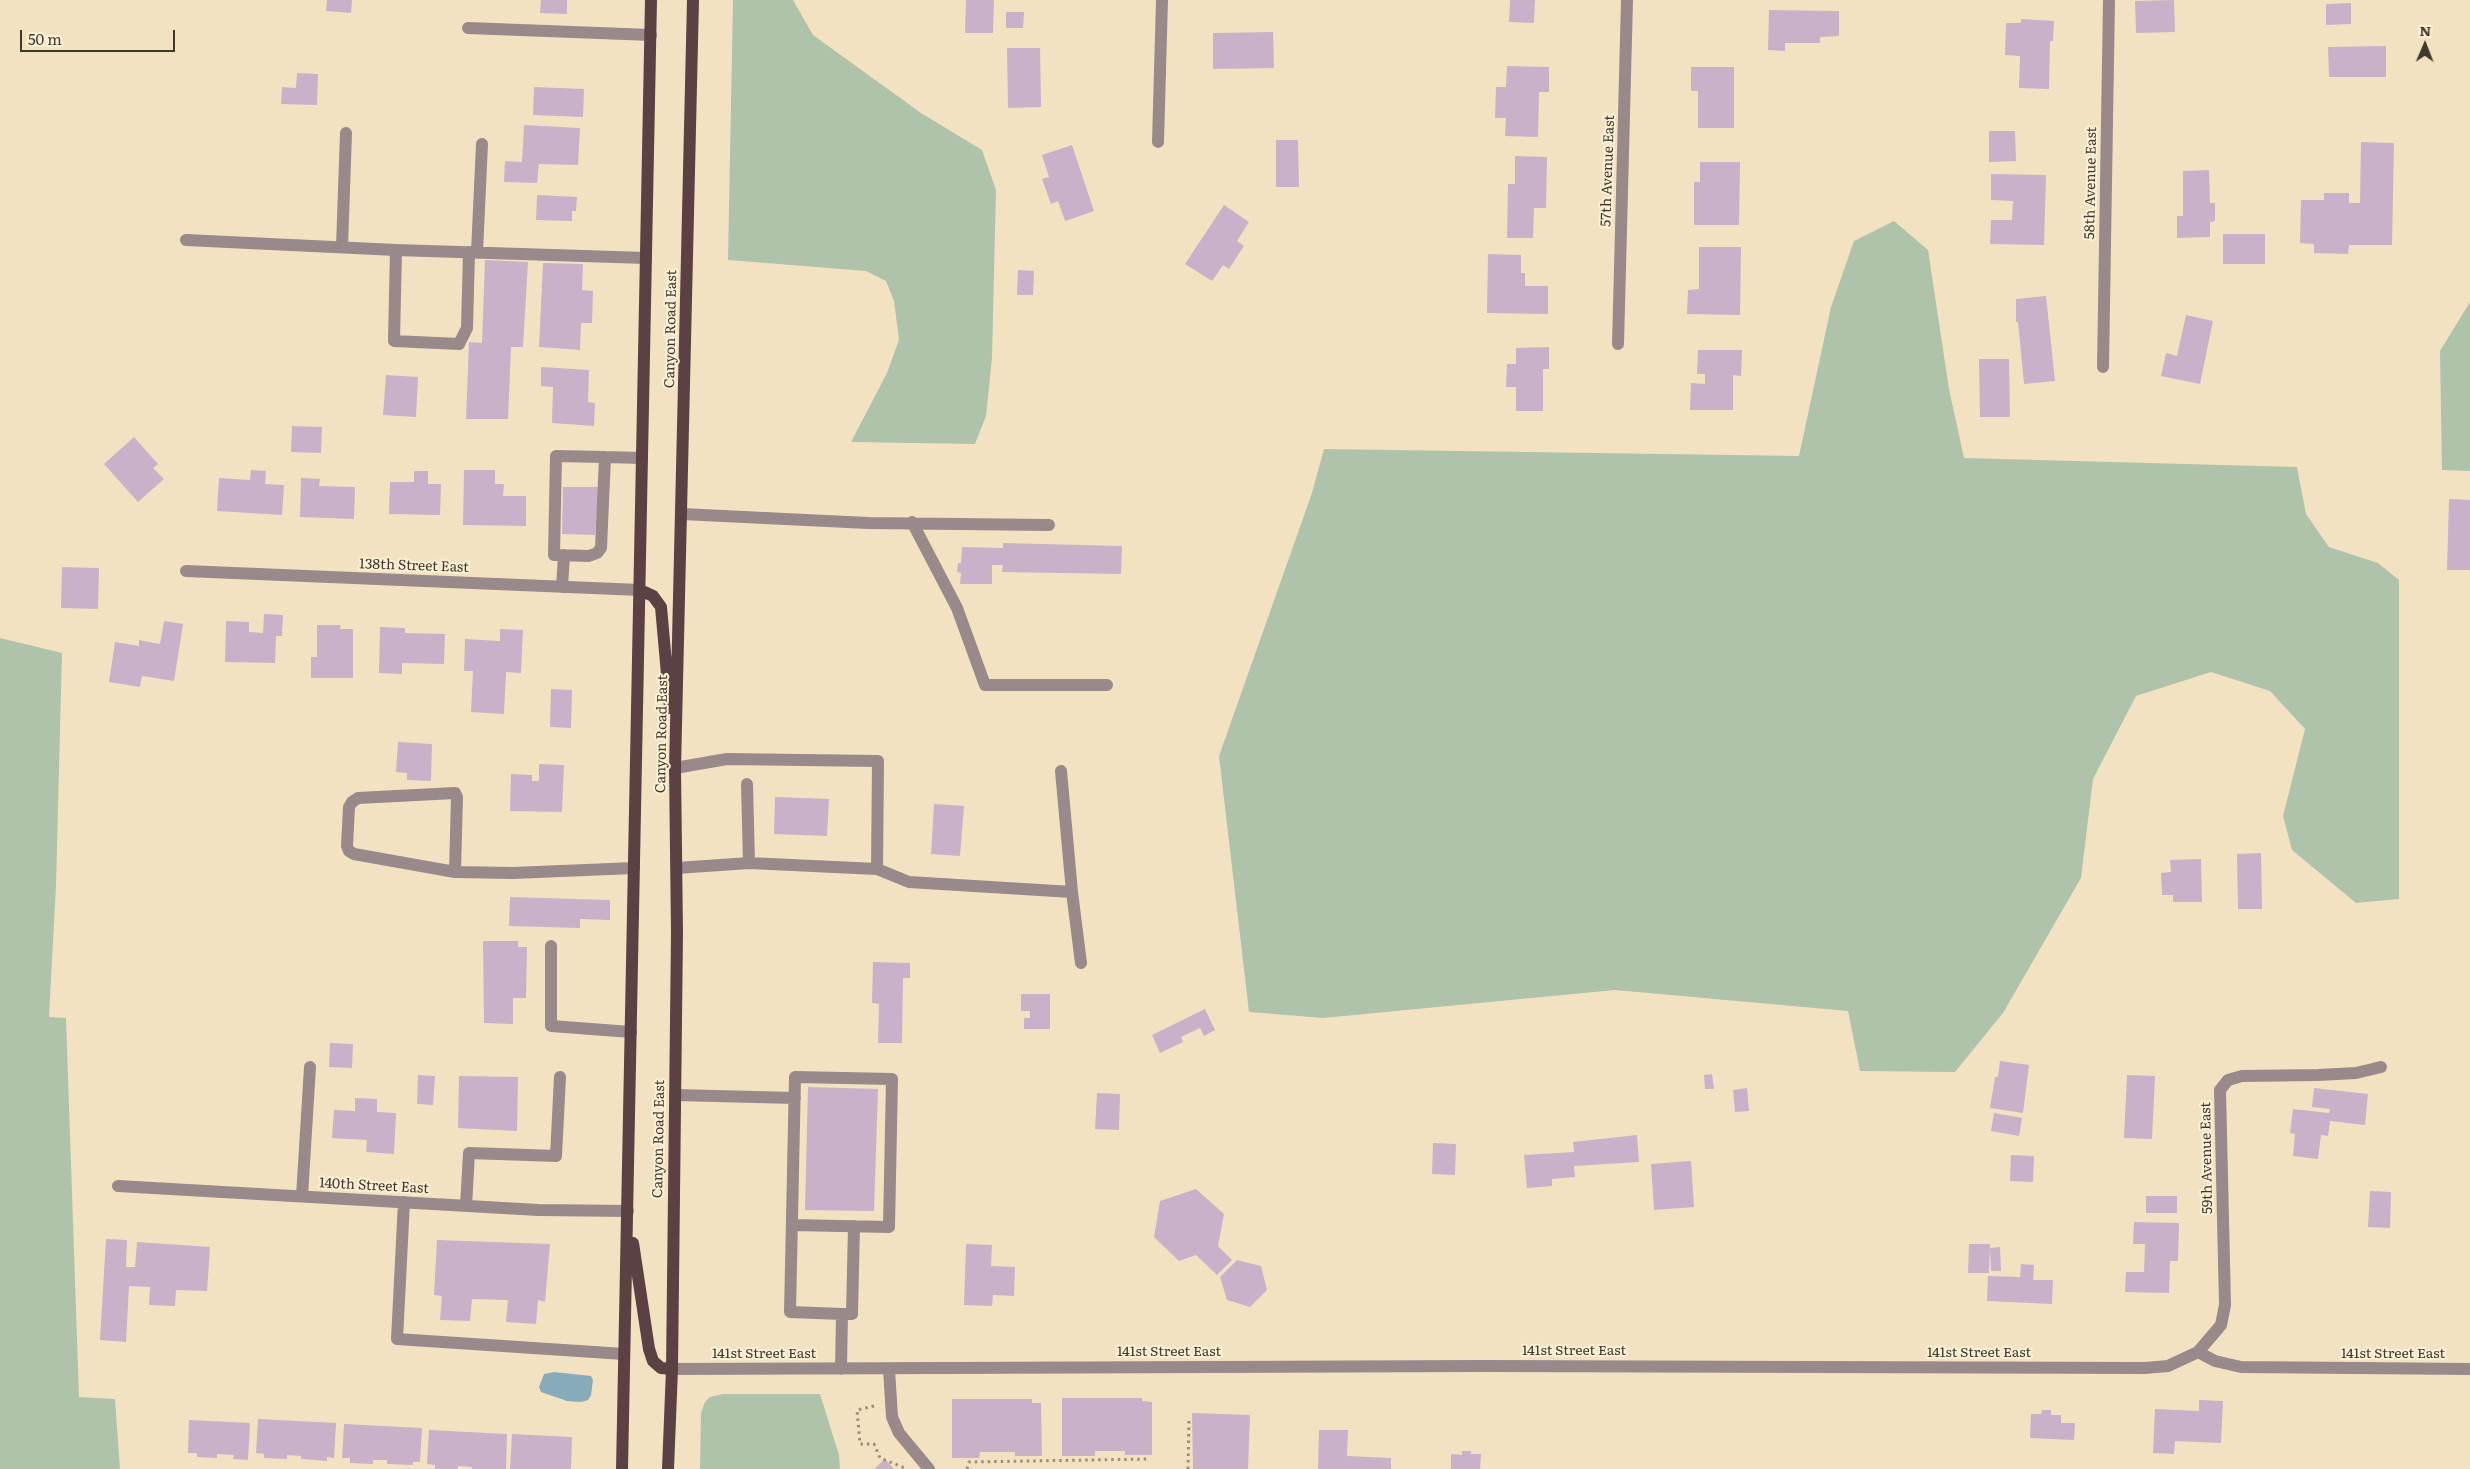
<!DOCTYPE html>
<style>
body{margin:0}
#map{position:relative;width:2470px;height:1469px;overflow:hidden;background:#f3e2c2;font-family:Literata,serif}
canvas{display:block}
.north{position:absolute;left:2400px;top:20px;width:50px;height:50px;-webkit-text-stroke:4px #fdf0d6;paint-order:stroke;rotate:1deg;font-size:14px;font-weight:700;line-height:20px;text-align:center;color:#403a2d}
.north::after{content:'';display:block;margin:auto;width:18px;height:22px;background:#403a2d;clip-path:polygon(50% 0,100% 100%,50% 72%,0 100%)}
.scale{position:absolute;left:20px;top:30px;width:155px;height:22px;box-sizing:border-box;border:2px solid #403a2d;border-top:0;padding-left:6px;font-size:15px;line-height:18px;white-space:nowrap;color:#403a2d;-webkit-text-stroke:4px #fdf0d6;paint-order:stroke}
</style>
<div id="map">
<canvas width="2470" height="1469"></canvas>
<div class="north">N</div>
<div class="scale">50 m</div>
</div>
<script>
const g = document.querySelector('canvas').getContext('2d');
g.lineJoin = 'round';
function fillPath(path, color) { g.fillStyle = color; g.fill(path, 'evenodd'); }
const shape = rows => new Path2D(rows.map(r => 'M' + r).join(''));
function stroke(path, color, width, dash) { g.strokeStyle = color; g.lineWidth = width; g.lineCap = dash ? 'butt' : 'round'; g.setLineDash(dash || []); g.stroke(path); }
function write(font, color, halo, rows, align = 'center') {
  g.font = font + ' Literata,serif'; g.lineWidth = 4; g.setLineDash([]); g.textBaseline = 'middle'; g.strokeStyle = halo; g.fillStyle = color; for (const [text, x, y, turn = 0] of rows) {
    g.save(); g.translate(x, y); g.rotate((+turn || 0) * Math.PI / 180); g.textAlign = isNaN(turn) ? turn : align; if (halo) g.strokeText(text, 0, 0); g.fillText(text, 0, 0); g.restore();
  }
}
const green = shape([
 [733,0,793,0,813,35,921,113,982,150,996,190,992,358,986,416,975,444,851,442,887,373,899,340,894,301,886,281,866,271,728,260],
 [1894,221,1928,250,1949,389,1964,458,2297,467,2306,514,2329,547,2378,563,2399,580,2399,899,2356,903,2292,850,2283,816,2305,729,2270,691,2211,672,2136,696,2093,779,2081,878,2003,1013,1955,1072,1860,1071,1848,1011,1615,990,1323,1018,1249,1012,1219,756,1312,493,1324,449,1799,456,1831,307,1854,241],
 [2470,302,2470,471,2442,470,2440,351],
 [0,638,62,653,56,885,49,1017,66,1018,79,1397,115,1399,120,1469,0,1469],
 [723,1394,820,1394,839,1455,840,1469,700,1469,701,1413,705,1402,710,1397]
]);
const water = shape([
 [554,1372,591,1376,593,1380,591,1395,588,1400,581,1402,567,1401,541,1392,539,1387,544,1374]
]);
const building = shape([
 [327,0,352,0,351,13,326,11],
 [541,0,567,0,567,14,540,13],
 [966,0,994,0,993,33,965,33],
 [1510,0,1535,0,1534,23,1509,22],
 [2174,0,2175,32,2136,33,2135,1],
 [2351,3,2351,24,2326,25,2326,4],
 [1769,10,1839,11,1839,36,1820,37,1820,43,1785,43,1785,51,1768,50],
 [1006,12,1024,12,1023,28,1006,28],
 [2021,19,2054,21,2053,41,2050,41,2049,89,2019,88,2020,56,2005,55,2006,23,2021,23],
 [1273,32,1274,68,1213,69,1213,33],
 [2386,46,2386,77,2329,77,2328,47],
 [1007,48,1040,48,1041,107,1008,108],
 [1507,66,1549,67,1549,92,1539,92,1538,137,1505,136,1506,118,1495,118,1496,87,1506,87],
 [1691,67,1734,67,1734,128,1698,128,1698,91,1691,91],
 [297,73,318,74,317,105,281,104,282,87,296,88],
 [534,87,584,89,583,117,533,115],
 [524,125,580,128,578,165,539,164,537,183,504,182,505,161,522,162],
 [1989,131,2015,131,2016,161,1989,162],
 [1276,140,1298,140,1299,187,1276,187],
 [2361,142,2394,143,2392,245,2349,245,2348,254,2314,253,2314,244,2300,243,2301,200,2324,200,2324,193,2349,193,2349,203,2360,203],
 [1072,145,1094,211,1065,221,1058,201,1051,204,1042,179,1049,177,1042,155],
 [1515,156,1547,157,1546,208,1534,208,1533,238,1507,238,1508,184,1515,184],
 [1700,162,1740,162,1739,225,1694,225,1694,182,1700,182],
 [2209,170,2210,203,2215,203,2215,221,2210,222,2210,237,2177,238,2177,216,2183,216,2183,171],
 [1991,174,2046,175,2044,245,1990,244,1991,220,2012,220,2013,201,1991,200],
 [537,195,577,197,576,211,572,211,572,221,536,220],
 [1224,205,1249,222,1237,241,1244,246,1229,269,1223,265,1212,281,1185,264],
 [2223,234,2265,234,2265,264,2223,264],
 [1699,247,1741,247,1740,315,1687,314,1688,290,1699,289],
 [1488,254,1521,255,1521,273,1525,273,1525,286,1548,286,1548,314,1487,313],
 [485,260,528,262,523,347,511,347,508,419,466,419,469,342,482,343],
 [543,263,583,264,582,290,593,291,592,323,581,323,580,350,539,347],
 [1018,270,1034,271,1033,295,1017,295],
 [2046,296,2055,381,2024,384,2018,322,2016,322,2016,299],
 [2186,315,2213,321,2200,384,2161,376,2166,353,2177,356],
 [1549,347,1549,369,1543,369,1543,411,1516,411,1516,387,1506,387,1507,364,1516,364,1516,348],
 [1698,350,1742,350,1741,376,1733,375,1733,410,1690,410,1691,383,1705,384,1705,374,1697,374],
 [1979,359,2009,359,2010,417,1980,417],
 [541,367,589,370,588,402,595,403,594,426,552,423,553,387,541,386],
 [386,375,418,377,416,417,383,415],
 [292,426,322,427,321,453,291,452],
 [134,437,158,464,153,468,164,479,138,502,104,464],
 [251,470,266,471,265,484,284,485,282,515,217,511,219,478,250,480],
 [464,470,495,470,495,484,504,484,503,496,526,496,526,526,463,525],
 [414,471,428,471,428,484,441,484,440,515,389,514,390,482,414,482],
 [301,478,320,479,319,486,355,487,354,519,300,517],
 [563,487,599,487,595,535,562,534],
 [2449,499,2470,500,2470,570,2447,570],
 [1003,543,1122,546,1121,574,1002,572,1003,565,992,565,992,584,960,584,961,573,957,572,958,563,961,563,962,547,1003,548],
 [62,567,99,568,98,609,61,608],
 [264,614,283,615,282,636,276,636,275,663,225,662,226,621,249,622,249,632,263,633],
 [164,621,183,624,174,681,142,676,140,687,109,682,115,642,139,646,139,640,160,644],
 [317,625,341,625,340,629,353,629,353,678,311,678,311,657,317,657],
 [380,627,405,628,405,633,445,634,444,664,402,663,402,674,379,673],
 [500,629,523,630,521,673,506,672,504,714,471,712,473,671,464,671,465,639,500,641],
 [551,689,572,690,571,728,550,727],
 [398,742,432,744,431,781,407,780,407,773,396,772],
 [539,764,564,765,562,812,510,811,511,774,532,775,532,781,539,781],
 [775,797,829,799,827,836,774,834],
 [934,804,964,806,960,856,931,854],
 [2261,853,2262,909,2238,909,2237,854],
 [2201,859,2202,902,2173,902,2173,895,2162,895,2161,873,2171,872,2170,860],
 [510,897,610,900,610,920,580,919,580,928,509,926],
 [483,941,518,941,518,947,527,947,526,998,513,998,513,1024,484,1023],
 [873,962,910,963,910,978,903,978,902,1043,878,1043,879,1004,872,1003],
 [1021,994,1050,994,1050,1029,1024,1029,1024,1018,1030,1018,1030,1011,1021,1011],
 [1205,1009,1215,1030,1204,1036,1200,1028,1181,1037,1183,1042,1160,1053,1152,1035],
 [330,1043,353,1044,352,1068,329,1067],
 [2000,1061,2029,1065,2023,1113,1990,1108,1995,1077,1998,1077],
 [1712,1074,1714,1089,1705,1089,1704,1075],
 [418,1075,435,1076,433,1105,417,1104],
 [2127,1075,2155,1076,2152,1139,2124,1138],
 [459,1076,518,1077,517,1131,458,1128],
 [808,1087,878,1089,874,1211,805,1210],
 [1747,1088,1749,1111,1735,1112,1733,1090],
 [2314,1088,2368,1094,2365,1125,2330,1121,2328,1136,2321,1135,2318,1159,2293,1156,2295,1134,2290,1133,2293,1109,2329,1113,2330,1109,2312,1107],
 [1097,1093,1120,1094,1119,1130,1095,1129],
 [355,1098,377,1099,377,1112,396,1113,394,1154,366,1152,367,1140,332,1138,334,1110,355,1111],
 [1994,1113,2022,1118,2019,1136,1991,1131],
 [1637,1135,1639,1162,1574,1166,1575,1177,1552,1179,1552,1186,1527,1188,1524,1155,1574,1152,1573,1142],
 [1433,1143,1456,1144,1455,1175,1432,1174],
 [2011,1155,2034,1156,2033,1182,2010,1181],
 [1691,1161,1694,1207,1654,1210,1651,1164],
 [1196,1189,1224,1214,1218,1246,1232,1260,1217,1275,1196,1255,1179,1261,1154,1237,1160,1201],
 [2370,1191,2391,1192,2390,1228,2368,1227],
 [2146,1196,2177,1196,2177,1213,2146,1213],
 [2134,1222,2179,1223,2178,1261,2170,1261,2169,1293,2125,1292,2126,1272,2144,1272,2145,1244,2133,1244],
 [106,1239,127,1240,126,1267,135,1267,137,1242,210,1247,207,1291,176,1290,175,1306,149,1305,150,1287,129,1286,126,1342,100,1340],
 [437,1240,550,1244,545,1302,538,1300,536,1324,506,1322,508,1300,472,1299,470,1321,440,1320,442,1296,434,1295],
 [966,1244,992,1245,991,1266,1015,1267,1014,1296,993,1295,992,1306,964,1305],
 [1969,1244,1990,1244,1989,1273,1968,1273],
 [2000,1247,2001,1271,1991,1271,1990,1248],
 [1237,1260,1261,1266,1267,1290,1250,1307,1227,1300,1220,1277],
 [2021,1264,2034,1265,2033,1280,2053,1280,2052,1304,1987,1301,1988,1276,2020,1277],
 [1062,1398,1142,1398,1142,1401,1152,1402,1152,1455,1125,1455,1125,1451,1095,1451,1095,1456,1062,1456],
 [952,1399,1032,1399,1032,1403,1041,1403,1042,1456,1015,1456,1015,1452,980,1452,979,1458,952,1458],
 [2199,1400,2223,1401,2221,1443,2175,1441,2174,1454,2153,1453,2155,1409,2199,1411],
 [2042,1410,2051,1410,2051,1415,2061,1415,2061,1423,2075,1423,2074,1440,2030,1438,2031,1414,2041,1414],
 [1192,1413,1250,1415,1248,1469,1193,1469],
 [258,1419,336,1423,334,1458,327,1457,327,1461,301,1459,301,1456,287,1455,287,1459,264,1458,264,1454,256,1453],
 [189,1420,250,1423,248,1460,233,1459,234,1455,217,1454,217,1458,197,1457,197,1453,188,1453],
 [344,1424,422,1428,420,1462,413,1462,413,1465,387,1464,387,1460,373,1460,373,1464,350,1463,350,1458,342,1458],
 [429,1430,507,1434,506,1469,472,1469,472,1467,458,1466,458,1469,435,1469,435,1465,427,1464],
 [1319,1430,1348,1430,1347,1456,1391,1458,1391,1469,1318,1469],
 [512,1434,572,1437,571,1469,510,1469],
 [1462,1451,1471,1451,1471,1454,1481,1454,1480,1469,1451,1469,1451,1454,1462,1455],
 [885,1459,894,1469,874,1469]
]);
const path = shape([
 [874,1406,857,1410,860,1444,874,1444,880,1458,905,1468],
 [967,1469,969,1462,1150,1459],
 [1188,1469,1189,1417]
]);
const minor = shape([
 [468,28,651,35],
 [1158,142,1162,0],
 [186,240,396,250,646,258],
 [342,247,346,133],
 [396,250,394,341,459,344,467,328,469,252],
 [477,252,482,144],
 [1618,344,1627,0],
 [2103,367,2109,0],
 [605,457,601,548,597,553,589,556,554,555,556,456,605,457,642,458],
 [682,514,868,523,1049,525],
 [912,522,957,608,985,685,1107,685],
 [186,571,640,590],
 [562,587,564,555],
 [675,768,727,759,878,761,877,869,749,863,677,868],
 [747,784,749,863],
 [877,869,909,882,1072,892,1061,771],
 [455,872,457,797,455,793,358,798,352,802,349,807,347,846,349,851,354,854,455,872,513,873,634,868],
 [1072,892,1081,963],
 [551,946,551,1026,631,1032],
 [675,1095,795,1098],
 [118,1186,538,1210,628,1211],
 [302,1196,310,1067],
 [404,1202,397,1339,624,1354],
 [466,1206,469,1153,556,1156,560,1077],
 [793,1225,889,1227,892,1079,795,1077,790,1312,842,1314,841,1369],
 [842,1314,852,1314,854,1226],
 [2198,1352,2221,1325,2225,1305,2220,1090,2228,1080,2242,1076,2318,1075,2356,1073,2381,1067],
 [672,1369,1482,1366,2145,1368,2168,1366,2198,1352,2215,1361,2241,1367,2470,1369],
 [889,1369,892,1417,899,1433,929,1469]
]);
const major = shape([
 [640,590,653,596,661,607,670,708],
 [633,1243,649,1349,653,1361,661,1368,672,1369],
 [622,1469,651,0],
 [668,1469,672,1369,677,933,675,768,693,0]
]);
const streetNames = [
 ["57th Avenue East",1608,171,-88],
 ["58th Avenue East",2091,183,-89],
 ["Canyon Road East",671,329,-89],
 ["138th Street East",414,566,2],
 ["Canyon Road East",662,734,-89],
 ["Canyon Road East",659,1139,-89],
 ["59th Avenue East",2207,1158,-91],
 ["140th Street East",374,1186,3],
 ["141st Street East",1574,1351],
 ["141st Street East",1169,1352],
 ["141st Street East",1979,1353],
 ["141st Street East",764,1354],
 ["141st Street East",2393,1354]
];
fillPath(green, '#afc3ab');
fillPath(water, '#88abbb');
fillPath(building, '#c9b1ca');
stroke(path, '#998e77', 3, [2.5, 4]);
stroke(minor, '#9a898b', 12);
stroke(major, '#5b4044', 12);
write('14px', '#403a2d', '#fdf0d6', streetNames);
</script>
